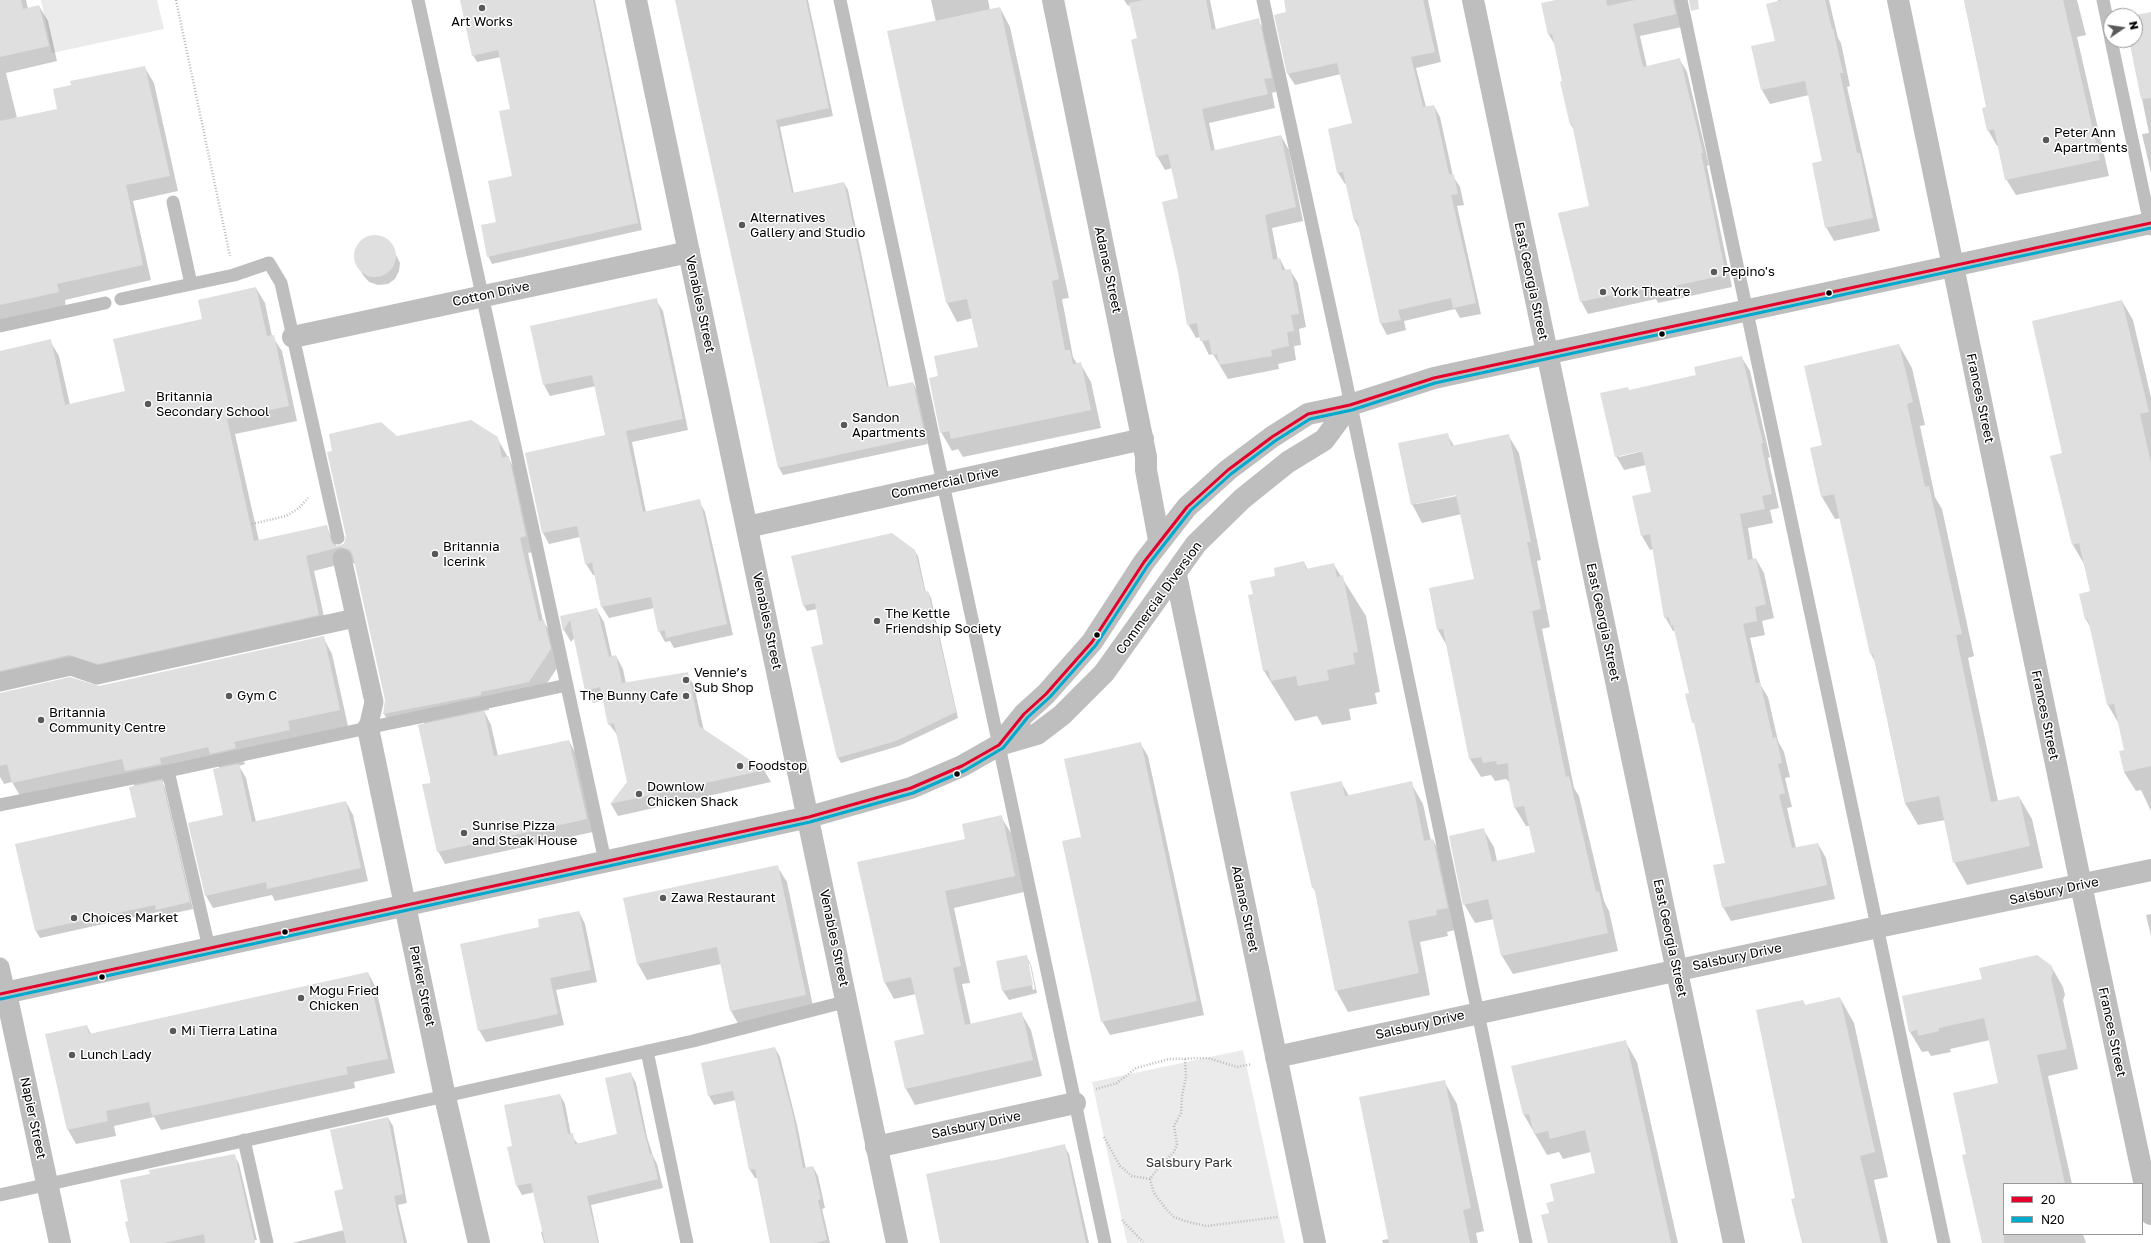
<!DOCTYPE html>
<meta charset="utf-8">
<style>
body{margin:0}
#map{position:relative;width:2151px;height:1243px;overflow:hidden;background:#fff;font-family:"Golos Text",sans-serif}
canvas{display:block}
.legend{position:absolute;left:2003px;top:1183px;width:140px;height:52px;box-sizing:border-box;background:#fff;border:1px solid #999;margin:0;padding:5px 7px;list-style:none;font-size:12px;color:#000}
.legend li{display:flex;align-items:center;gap:8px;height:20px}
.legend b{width:20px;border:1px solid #999}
.north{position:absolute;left:2103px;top:8px;width:40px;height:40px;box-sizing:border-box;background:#fff;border:1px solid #999;border-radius:50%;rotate:77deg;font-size:11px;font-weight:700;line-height:16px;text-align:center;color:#000}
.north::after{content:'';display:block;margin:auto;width:14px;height:18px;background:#595959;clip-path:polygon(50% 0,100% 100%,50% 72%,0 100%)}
</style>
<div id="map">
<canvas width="2151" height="1243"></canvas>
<ul class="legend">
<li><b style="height:5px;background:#e4002b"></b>20</li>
<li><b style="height:5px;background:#00a9ce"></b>N20</li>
</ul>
<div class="north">N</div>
</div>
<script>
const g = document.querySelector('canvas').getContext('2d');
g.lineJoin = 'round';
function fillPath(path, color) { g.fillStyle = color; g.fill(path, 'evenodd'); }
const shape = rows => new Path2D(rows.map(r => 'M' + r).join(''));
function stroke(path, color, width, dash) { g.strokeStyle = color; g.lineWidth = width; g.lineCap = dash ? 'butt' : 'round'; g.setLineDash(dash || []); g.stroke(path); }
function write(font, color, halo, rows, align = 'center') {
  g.font = font + ' "Golos Text",sans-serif'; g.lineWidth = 3; g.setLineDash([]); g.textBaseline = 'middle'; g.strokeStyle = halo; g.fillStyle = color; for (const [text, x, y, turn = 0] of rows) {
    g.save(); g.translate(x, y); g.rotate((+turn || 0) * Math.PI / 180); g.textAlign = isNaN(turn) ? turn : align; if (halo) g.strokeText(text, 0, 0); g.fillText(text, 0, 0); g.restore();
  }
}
const green = shape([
 [41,0,157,0,164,29,52,53],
 [1243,1050,1285,1243,1127,1243,1092,1082]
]);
const shadow = shape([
 [0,0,26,0,28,9,39,6,48,21,57,61,6,73,17,118,58,110,145,68,154,83,178,191,133,201,151,280,65,300,66,308,0,322],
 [461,0,595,0,642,230,492,264,488,256,513,177,511,110,501,57,477,62,473,55],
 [676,0,808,0,833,116,780,127,794,194,844,183,848,190,889,388,913,383,917,390,928,444,783,475,779,468],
 [931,0,988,0,990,10,1000,8,1010,27,1069,298,1062,299,1073,357,1077,364,1080,363,1091,382,1101,428,963,457,958,449,952,451,941,432,939,377,979,347,973,318,957,322,947,303,888,32,936,22],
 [1124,0,1210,0,1216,30,1258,20,1266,33,1279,91,1272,93,1275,108,1209,123,1215,151,1281,136,1289,150,1303,221,1272,228,1278,260,1280,259,1286,271,1290,270,1298,283,1306,327,1299,329,1301,345,1294,346,1296,360,1278,364,1279,369,1228,379,1213,354,1209,355,1200,337,1196,338,1188,324,1179,199,1172,168,1165,170,1157,156,1138,39,1130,5,1128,6],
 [1285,0,1428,0,1441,62,1416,68,1426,107,1434,106,1440,117,1453,176,1460,187,1464,205,1457,206,1481,314,1460,318,1455,309,1404,321,1406,330,1387,335,1381,324,1360,230,1355,221,1347,183,1345,184,1338,173,1329,129,1353,124,1341,74,1295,85,1288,74,1276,15,1287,12],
 [1557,0,1676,0,1682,27,1640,36,1647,67,1680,60,1687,72,1709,165,1707,166,1732,287,1658,303,1656,299,1588,314,1581,301,1590,207,1574,130,1571,125,1555,45,1549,35],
 [1778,0,1829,0,1838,38,1841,43,1850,86,1847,87,1880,231,1834,241,1826,227,1823,161,1809,95,1770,104,1762,90,1752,47,1776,42],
 [1964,0,2077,0,2086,35,2077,37,2109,176,2016,195,2006,179,1999,146,1997,146,1988,130,1987,108],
 [2151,13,2151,173,2142,134,2149,133,2130,40,2135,40,2135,16],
 [378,236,385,239,391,245,400,263,399,271,395,279,388,284,378,285,369,282,363,275,357,265,355,256,357,248,362,241,369,237],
 [256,288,265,303,272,336,282,351,297,421,235,434,259,541,326,526,337,547,344,544,397,437,497,438,517,473,534,552,528,553,543,621,553,636,559,665,538,697,489,708,489,710,484,711,491,725,498,756,569,741,576,754,593,832,445,864,438,851,424,723,392,729,384,714,386,700,356,564,349,562,314,571,327,630,0,684,0,352,50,341,59,356,70,405,126,392,203,320],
 [656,300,663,311,688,430,632,442,646,512,699,501,705,512,733,635,674,648,670,641,665,642,659,631,654,608,609,618,602,607,595,575,593,575,586,564,580,537,549,544,543,533,607,436,596,386,550,396,544,385,531,326],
 [2122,301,2133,320,2151,397,2151,811,2141,790,2136,791,2124,772,2126,750,2119,724,2108,705,2091,629,2086,619,2091,592,2084,564,2073,545,2064,454],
 [1899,345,1912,368,1925,425,1920,426,1935,497,1942,509,1974,656,1968,658,1998,801,2019,797,2032,819,2043,868,1967,885,1954,862,1945,820,1918,825,1905,803,1875,662,1871,654,1841,518,1835,519,1822,497,1811,448,1823,446],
 [1742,358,1750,371,1770,457,1768,458,1779,508,1770,510,1773,523,1748,528,1753,560,1756,559,1764,573,1774,618,1762,621,1765,635,1750,638,1761,686,1768,697,1778,741,1784,752,1790,777,1785,778,1792,807,1787,808,1796,848,1818,844,1826,858,1835,899,1731,921,1723,907,1726,864,1696,728,1687,695,1690,694,1676,631,1673,631,1665,617,1653,549,1650,550,1642,536,1633,497,1652,493,1646,465,1624,470,1616,456,1629,391,1697,376],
 [1646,449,1647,450,1619,457,1619,455],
 [1447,434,1454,446,1508,435,1519,453,1541,560,1537,561,1550,627,1542,629,1574,788,1579,796,1604,901,1609,911,1618,951,1513,974,1502,956,1494,919,1475,923,1464,904,1483,829,1494,847,1497,861,1536,853,1530,826,1526,826,1515,808,1510,783,1506,779,1495,781,1491,775,1481,777,1470,759,1447,646,1438,630,1475,580,1462,514,1422,523,1412,504],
 [1461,493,1462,495,1416,504,1416,502],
 [914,550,918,556,926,593,928,592,931,598,958,718,899,746,841,763,838,758,813,647,825,645,817,609,807,611,804,606,792,557],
 [1304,562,1308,570,1334,565,1366,616,1380,692,1375,693,1377,704,1349,709,1351,720,1322,725,1317,716,1295,721,1264,671,1249,596,1254,595,1276,576],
 [597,610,604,622,612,657,616,656,623,669,626,684,687,673,694,686,704,731,764,770,771,782,618,816,611,804,628,782,618,736,609,724,604,700,593,703,586,690,575,637,571,642,564,630,561,617],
 [323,637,332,654,348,726,243,758,245,764,239,766,246,778,256,822,346,802,353,815,368,881,275,901,272,895,213,908,206,896,189,824,224,816,220,769,217,764,168,774,170,781,162,782,165,788,193,909,161,916,158,912,40,938,36,931,16,845,137,818,135,787,129,776,22,799,12,782,4,784,0,777,0,694,99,687],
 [1140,743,1148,756,1204,1015,1110,1035,1102,1021,1082,838],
 [1341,782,1349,796,1411,783,1423,804,1431,841,1433,840,1445,862,1459,929,1447,932,1448,936,1420,942,1430,995,1348,1012,1336,990,1316,893,1313,887],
 [1001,817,1011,833,1024,892,954,908,970,983,962,984,971,1025,1021,1013,1031,1030,1042,1076,915,1105,906,1089,925,1035,916,994,894,999,885,983,966,839],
 [777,866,787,882,814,1011,740,1027,731,1011,721,964,647,980,638,964],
 [579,912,585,924,597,982,556,990,564,1025,486,1042,479,1030,541,928],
 [2151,914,2151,936,2146,915],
 [1026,956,1031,965,1037,993,1009,1000,1003,991,997,962],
 [1028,964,1030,964,1035,989,1033,990],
 [2051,966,2063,987,2065,995,2063,1000,2078,1069,2048,1076,2072,1184,2004,1184,2004,1234,2083,1234,2086,1243,1989,1243,2000,1083,1990,1040,1950,1049,1951,1052,1931,1056,1928,1051,1922,1052,1910,1032],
 [368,973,376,988,395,1073,354,1082,355,1088,161,1130,154,1117,114,1126,116,1136,76,1144,68,1130,47,1035,87,1026,91,1034],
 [1840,998,1854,1023,1888,1177,1874,1180,1888,1243,1803,1243,1796,1198,1803,1001,1806,1006],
 [1625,1041,1637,1062,1678,1243,1549,1243,1550,1214,1555,1202,1596,1174,1591,1152,1563,1159,1559,1152,1547,1155,1524,1115,1512,1067],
 [775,1048,780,1057,797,1125,806,1169,813,1167,818,1176,825,1208,822,1209,830,1243,771,1243,758,1178,755,1178,750,1170,736,1100,714,1105,709,1096,702,1064],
 [631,1074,636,1083,647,1137,653,1156,657,1164,663,1188,591,1205,599,1243,544,1243,541,1232,543,1231,535,1192,522,1195,517,1186,508,1148,514,1147,560,1095,565,1104,571,1135,578,1144,618,1134],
 [1444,1081,1457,1104,1484,1231,1476,1233,1478,1243,1383,1243,1382,1240,1389,1239],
 [388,1118,393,1126,407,1203,398,1205,407,1243,292,1243,344,1230,344,1190],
 [1064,1146,1069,1154,1089,1243,961,1243,991,1162],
 [234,1155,239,1164,257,1240,243,1243,131,1243]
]);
const building = shape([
 [0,0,21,0,23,9,39,5,49,46,0,57],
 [460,0,593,0,638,223,487,257,481,225,496,222,488,181,512,176,499,111,510,109,498,50,472,56],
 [675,0,806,0,829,108,776,120,792,193,844,182,887,387,913,382,925,436,778,468],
 [1143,0,1206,0,1212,30,1259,18,1272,78,1264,79,1268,94,1202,109,1211,151,1281,135,1296,207,1265,215,1273,260,1280,258,1282,270,1291,269,1299,314,1291,315,1294,331,1287,332,1289,346,1271,350,1272,356,1219,365,1217,354,1212,355,1209,340,1200,341,1197,323,1187,325,1178,272,1162,202,1178,198,1168,154,1156,157,1131,40,1137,38,1129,3],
 [1284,0,1423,0,1435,52,1411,57,1423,107,1434,105,1449,174,1454,175,1458,194,1451,195,1476,303,1453,308,1451,298,1398,310,1401,320,1380,324,1357,220,1354,221,1343,172,1337,173,1328,129,1352,123,1337,63,1287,74,1274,15,1286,12],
 [1556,0,1606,0,1607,6,1635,0,1673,0,1676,14,1633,24,1643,67,1680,58,1703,153,1701,153,1726,275,1650,291,1650,287,1580,302,1558,213,1589,206,1572,124,1570,125,1560,82,1562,81,1552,34,1548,35,1541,3],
 [1689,0,1698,0,1699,9,1691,11],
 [1782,0,1825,0,1832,29,1833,28,1843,73,1840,73,1857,153,1860,153,1873,218,1825,228,1812,163,1822,161,1805,81,1761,90,1751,46,1775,41,1766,4],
 [1964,0,2063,0,2100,160,2005,180,1994,129,1987,131,1982,108,1986,107],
 [1000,7,1059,279,1052,281,1065,350,1070,350,1073,364,1081,362,1091,410,951,439,949,431,940,433,929,378,938,376,934,356,978,347,967,299,946,303,887,31],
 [2151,12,2151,98,2141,99,2129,40,2135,40,2135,16,2131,16],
 [145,66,170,176,126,185,143,265,57,284,59,292,0,305,0,121,57,109,53,89,71,85,70,81],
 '354 256a21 21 0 1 1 42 0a21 21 0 1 1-42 0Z',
 [256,287,267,336,274,335,289,406,227,419,254,541,327,525,332,543,336,546,344,544,346,536,327,452,332,451,329,434,381,422,397,436,471,420,498,437,502,458,509,456,526,536,520,538,539,621,544,620,551,649,529,682,481,692,481,695,383,714,385,700,353,556,350,550,340,547,306,556,319,615,98,664,69,655,0,671,0,351,51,339,65,405,125,391,113,339,202,319,198,300],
 [657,298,683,419,626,431,643,512,700,499,727,624,666,638,665,630,658,632,651,597,601,607,592,563,585,564,577,526,542,533,525,453,605,435,592,375,543,385,530,326],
 [2122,300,2149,412,2140,414,2151,463,2151,766,2124,772,2119,751,2124,750,2114,704,2107,705,2088,619,2085,620,2079,594,2090,591,2079,543,2072,545,2050,456,2062,453,2032,321],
 [1899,344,1913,402,1907,404,1925,487,1929,486,1962,634,1956,635,1991,802,2019,796,2030,846,1953,863,1939,796,1905,803,1873,654,1870,654,1834,494,1821,497,1810,448,1822,445,1804,366],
 [1742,356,1763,443,1761,444,1772,494,1762,496,1765,509,1740,514,1748,560,1756,558,1766,604,1755,607,1757,621,1743,624,1756,683,1760,682,1773,738,1776,737,1782,763,1778,764,1785,793,1779,795,1792,848,1818,843,1827,885,1722,908,1713,865,1725,863,1694,723,1692,723,1685,694,1689,693,1673,625,1671,626,1669,617,1664,618,1650,534,1641,536,1632,496,1651,492,1642,451,1615,457,1600,393,1628,387,1629,390,1696,375,1694,367],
 [1448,433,1451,446,1509,434,1531,542,1527,542,1541,609,1532,611,1566,777,1569,776,1596,892,1599,891,1608,933,1501,956,1488,899,1463,905,1449,836,1484,828,1492,862,1535,852,1524,806,1514,808,1509,783,1508,763,1497,765,1496,761,1483,763,1481,757,1469,759,1443,629,1437,630,1429,588,1474,579,1456,495,1411,505,1398,443],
 [892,533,915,550,925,592,928,591,956,712,896,741,837,758,811,647,823,644,815,603,803,606,791,556],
 [1304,561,1306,569,1334,563,1337,577,1343,575,1358,652,1353,653,1355,664,1327,670,1329,680,1298,686,1296,676,1271,681,1268,670,1263,671,1248,595,1253,594,1250,581,1275,576,1274,568],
 [597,608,609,657,616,655,622,683,688,672,699,726,765,770,610,804,627,782,614,723,608,725,600,687,585,691,570,620,563,631,560,616],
 [324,636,340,710,288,721,290,730,234,742,236,748,210,754,208,747,160,758,161,764,125,771,122,759,12,783,7,764,0,766,0,693,70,677,99,686],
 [484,711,494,756,569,740,587,819,437,852,422,784,431,783,418,725],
 [1141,742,1197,1001,1101,1022,1062,841,1081,837,1064,759],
 [239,764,252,822,346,801,361,868,267,889,266,882,205,896,188,823,223,815,213,769],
 [162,780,190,902,156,910,155,905,35,931,15,844,136,817,129,787],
 [1342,781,1345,796,1412,781,1424,841,1433,839,1448,908,1436,910,1437,915,1408,921,1419,973,1335,991,1314,887,1312,888,1290,792],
 [1002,815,1015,876,945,891,961,966,953,968,965,1025,1022,1012,1033,1060,905,1089,894,1041,924,1034,911,977,884,983,857,862,965,839,962,824],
 [778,865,806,995,730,1011,717,947,637,964,623,898],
 [579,911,591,970,550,978,558,1014,478,1031,460,944,539,927,538,919],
 [1027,955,1033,985,1002,991,996,961],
 [2037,955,2052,966,2053,973,2051,978,2067,1049,2037,1055,2065,1184,2004,1184,2004,1243,1982,1243,1962,1155,1966,1154,1953,1093,1998,1083,1984,1018,1939,1028,1939,1031,1918,1036,1917,1030,1909,1032,1902,996,1982,979,1979,968],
 [368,972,388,1059,346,1067,348,1074,152,1116,149,1102,106,1111,108,1121,67,1130,45,1034,87,1025,89,1034],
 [1840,997,1875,1152,1860,1156,1881,1243,1802,1243,1791,1199,1795,1198,1756,1010,1803,1000,1805,1005],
 [1626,1040,1671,1243,1548,1243,1541,1215,1549,1213,1546,1203,1554,1201,1550,1184,1595,1173,1585,1130,1550,1139,1548,1131,1534,1134,1529,1114,1523,1115,1511,1066],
 [775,1047,793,1115,803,1168,813,1166,821,1199,818,1200,827,1240,815,1243,770,1243,755,1169,749,1170,733,1091,708,1096,701,1063],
 [631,1072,643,1127,650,1154,652,1154,658,1179,587,1196,598,1243,545,1243,531,1183,516,1186,507,1147,512,1146,504,1105,560,1094,568,1134,573,1133,575,1144,617,1134,605,1078],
 [1445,1080,1471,1208,1463,1210,1470,1243,1389,1243,1359,1097],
 [388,1117,403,1194,394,1196,404,1243,346,1243,334,1191,343,1189,330,1130],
 [1065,1144,1086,1243,940,1243,926,1174,991,1160,991,1161],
 [235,1154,255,1243,205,1243,204,1234,164,1243,130,1243,125,1222,128,1221,120,1180,150,1174,149,1170]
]);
const path = shape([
 [176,0,230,256],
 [252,524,286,516,299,508,308,498],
 [1096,1089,1117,1083,1136,1068,1169,1059,1208,1058,1237,1067,1252,1064],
 [1104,1137,1120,1166,1132,1176,1150,1179,1159,1167,1174,1152,1177,1144,1174,1126,1181,1113,1182,1096,1186,1077,1185,1058],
 [1150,1179,1154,1193,1166,1209,1174,1217,1185,1221,1206,1226,1278,1217],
 [1122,1220,1143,1242]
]);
const service = shape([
 [418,0,605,861],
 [840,0,1105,1243],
 [1263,0,1344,372,1526,1243],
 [1681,0,1944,1243],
 [2103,0,2111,39],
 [2111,40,2151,229],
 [173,202,191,284],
 [121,299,234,275,269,263,281,283,338,538],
 [0,326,105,303],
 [168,771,209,948],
 [0,805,168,771,567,685],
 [647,1051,687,1243],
 [244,1140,267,1243],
 [0,1195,693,1041,848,1001]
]);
const pedestrian = shape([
 [342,558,374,702,368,728],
 [0,682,71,666,97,675,355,618],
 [0,967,6,993]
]);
const minor = shape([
 [1053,0,1146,457,1146,470,1159,540],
 [1473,0,1734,1243],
 [1898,0,2081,885,2151,1214],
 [293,337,689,252],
 [747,527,1143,439],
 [1176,575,1315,1243],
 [368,728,445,1097,479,1243],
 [6,993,60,1243],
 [1276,1057,1878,927,2151,870],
 [876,1147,1075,1103]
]);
const tertiary = shape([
 [636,0,897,1243],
 [999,745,1024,714,1046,694,1092,642,1144,562,1187,507,1228,470,1272,437,1308,414,1350,405,1434,378,2151,223],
 [0,994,809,817,911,788,962,766,999,745,1037,734,1062,715,1104,673,1196,544,1242,499,1288,462,1324,440,1350,405]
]);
const bus1 = shape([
 [0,994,809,817,911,788,962,766,999,745,1024,714,1046,694,1092,642,1144,562,1187,507,1228,470,1272,437,1308,414,1350,405,1434,378,2151,223]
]);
const bus2 = shape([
 [1,999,810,822,913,793,964,771,1003,748,1028,717,1050,697,1096,645,1148,565,1191,510,1231,474,1275,441,1310,419,1352,410,1435,383,2151,228]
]);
const markers = [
 [482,8,4,"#595959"],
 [2046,140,4,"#595959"],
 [742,225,4,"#595959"],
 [1714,272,4,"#595959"],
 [1603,292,4,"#595959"],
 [1829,293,3.5,"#000"],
 [1662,334,3.5,"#000"],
 [148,404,4,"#595959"],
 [844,425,4,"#595959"],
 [435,554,4,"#595959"],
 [877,621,4,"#595959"],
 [1097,635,3.5,"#000"],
 [686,680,4,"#595959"],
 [229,696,4,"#595959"],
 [686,696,4,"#595959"],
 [41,720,4,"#595959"],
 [740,766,4,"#595959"],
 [957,774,3.5,"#000"],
 [639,794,4,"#595959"],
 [464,833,4,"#595959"],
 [663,898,4,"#595959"],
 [74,918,4,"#595959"],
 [285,932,3.5,"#000"],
 [102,977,3.5,"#000"],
 [301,998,4,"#595959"],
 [173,1031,4,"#595959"],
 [72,1055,4,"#595959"]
];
const poiNames = [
 ["Art Works",482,22,"center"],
 ["Peter Ann",2054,133],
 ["Apartments",2054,148],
 ["Alternatives",750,218],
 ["Gallery and Studio",750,233],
 ["Pepino's",1722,272],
 ["York Theatre",1611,292],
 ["Britannia",156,397],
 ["Secondary School",156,412],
 ["Sandon",852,418],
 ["Apartments",852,433],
 ["Britannia",443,547],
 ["Icerink",443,562],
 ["The Kettle",885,614],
 ["Friendship Society",885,629],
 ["Vennie’s",694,673],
 ["Sub Shop",694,688],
 ["Gym C",237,696],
 ["The Bunny Cafe",678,696,"right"],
 ["Britannia",49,713],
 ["Community Centre",49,728],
 ["Foodstop",748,766],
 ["Downlow",647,787],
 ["Chicken Shack",647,802],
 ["Sunrise Pizza",472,826],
 ["and Steak House",472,841],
 ["Zawa Restaurant",671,898],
 ["Choices Market",82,918],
 ["Mogu Fried",309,991],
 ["Chicken",309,1006],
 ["Mi Tierra Latina",181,1031],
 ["Lunch Lady",80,1055]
];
const streetNames = [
 ["Adanac Street",1108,270,78],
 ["East Georgia Street",1531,281,78],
 ["Cotton Drive",491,294,-12],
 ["Venables Street",700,304,78],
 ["Frances Street",1980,398,78],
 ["Commercial Drive",945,483,-12],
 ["Commercial Diversion",1159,598,-54],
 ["Venables Street",767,621,78],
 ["East Georgia Street",1603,622,78],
 ["Frances Street",2045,715,78],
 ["Salsbury Drive",2054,891,-12],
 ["Adanac Street",1245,909,78],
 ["Venables Street",834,938,78],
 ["East Georgia Street",1670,938,78],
 ["Salsbury Drive",1737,957,-12],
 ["Parker Street",422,986,78],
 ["Salsbury Drive",1420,1025,-13],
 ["Frances Street",2112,1032,78],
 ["Napier Street",33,1118,78],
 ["Salsbury Drive",976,1125,-12]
];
const parkNames = [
 ["Salsbury Park",1189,1163]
];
fillPath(green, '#ebebeb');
fillPath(shadow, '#0003');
fillPath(building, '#dfdfdf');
stroke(path, '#b9b9b9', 2.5, [1, 2]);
stroke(service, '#bebebe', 13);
stroke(pedestrian, '#bebebe', 19);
stroke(minor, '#bebebe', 22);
stroke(tertiary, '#bebebe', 22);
stroke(bus1, '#e4002b', 3);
stroke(bus2, '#00a9ce', 3);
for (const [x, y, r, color] of markers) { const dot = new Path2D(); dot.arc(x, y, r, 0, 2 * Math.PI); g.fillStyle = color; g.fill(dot); stroke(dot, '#fff', 1.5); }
write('13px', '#000', '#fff', poiNames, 'left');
write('13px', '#000', '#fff', streetNames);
write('13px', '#323232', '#fff', parkNames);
</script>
